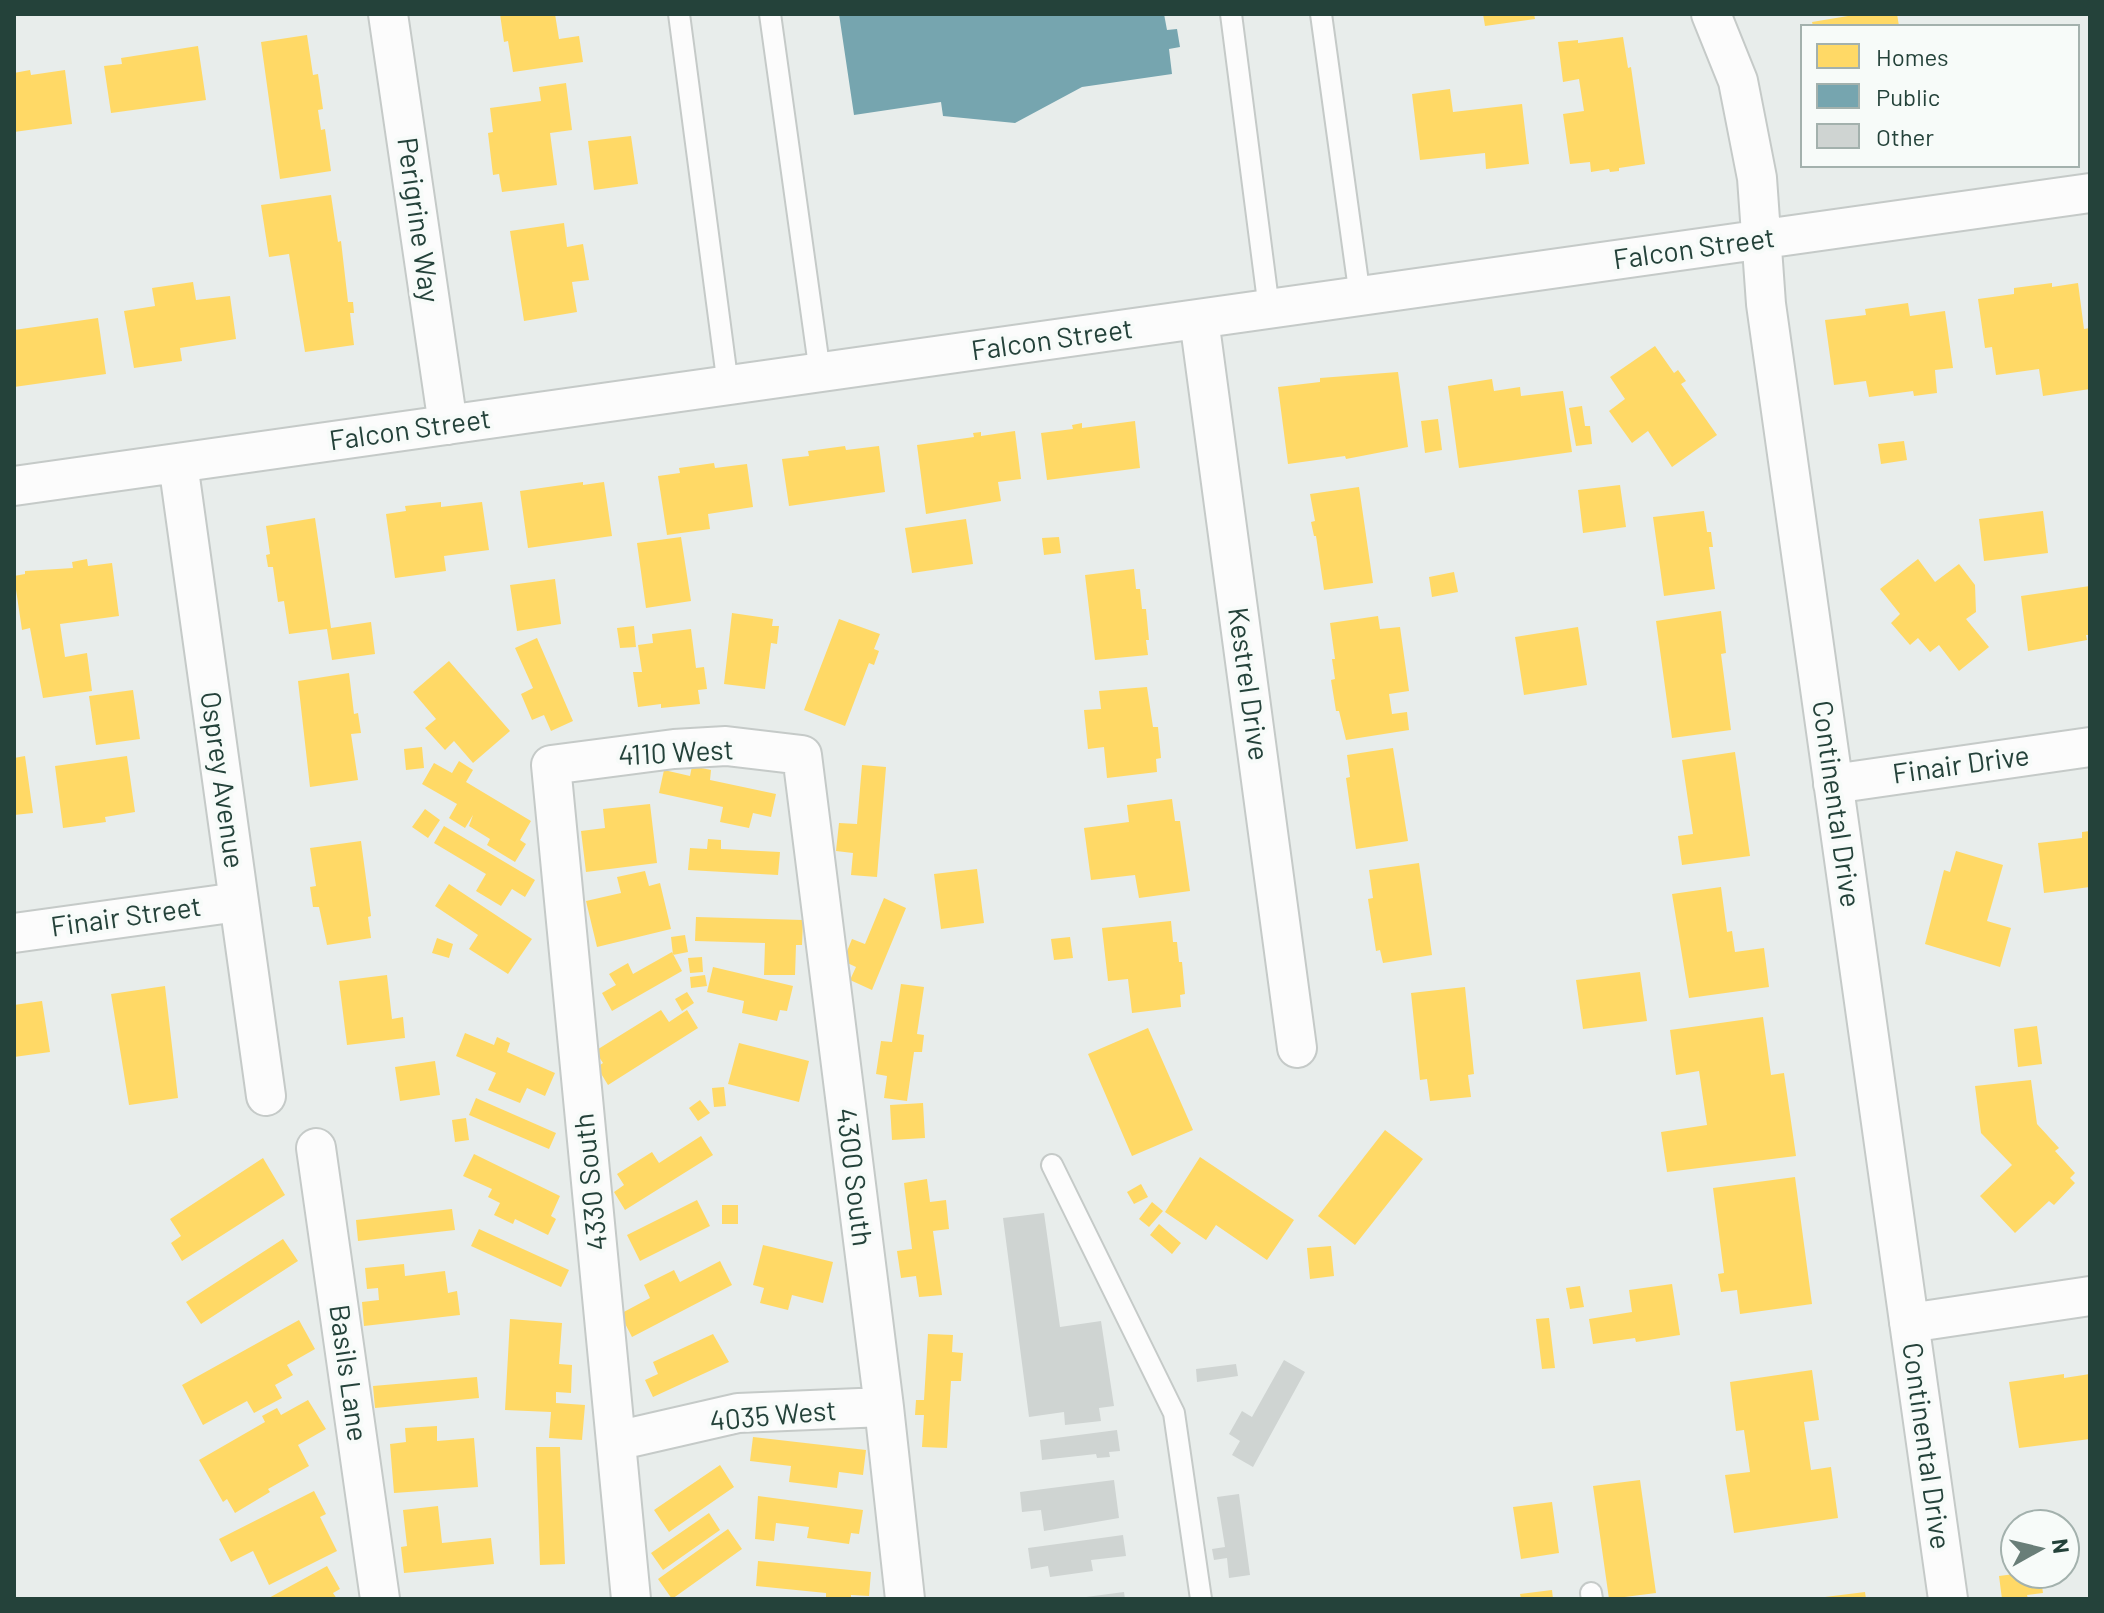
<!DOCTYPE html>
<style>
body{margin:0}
#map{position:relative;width:2104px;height:1613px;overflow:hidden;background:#e8edeb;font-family:Barlow,sans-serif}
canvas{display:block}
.frame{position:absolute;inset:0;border:16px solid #24423a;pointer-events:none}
.legend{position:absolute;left:1800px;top:24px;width:280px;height:144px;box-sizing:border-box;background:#f7fbf9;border:2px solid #a3b1ad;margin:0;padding:10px 14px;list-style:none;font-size:24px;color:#24423a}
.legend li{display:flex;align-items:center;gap:16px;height:40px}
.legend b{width:40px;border:2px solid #a3b1ad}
.north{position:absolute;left:2000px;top:1509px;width:80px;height:80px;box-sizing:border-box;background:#f7fbf9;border:2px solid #a3b1ad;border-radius:50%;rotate:82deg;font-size:22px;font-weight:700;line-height:32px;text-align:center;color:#24423a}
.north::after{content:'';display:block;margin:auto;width:28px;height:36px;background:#697e78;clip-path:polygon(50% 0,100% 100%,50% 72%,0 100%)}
</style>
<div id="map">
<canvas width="2104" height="1613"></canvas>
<div class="frame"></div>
<ul class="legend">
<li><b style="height:22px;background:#ffd966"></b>Homes</li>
<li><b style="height:22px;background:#76a5af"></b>Public</li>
<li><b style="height:22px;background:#cfd4d2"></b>Other</li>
</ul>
<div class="north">N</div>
</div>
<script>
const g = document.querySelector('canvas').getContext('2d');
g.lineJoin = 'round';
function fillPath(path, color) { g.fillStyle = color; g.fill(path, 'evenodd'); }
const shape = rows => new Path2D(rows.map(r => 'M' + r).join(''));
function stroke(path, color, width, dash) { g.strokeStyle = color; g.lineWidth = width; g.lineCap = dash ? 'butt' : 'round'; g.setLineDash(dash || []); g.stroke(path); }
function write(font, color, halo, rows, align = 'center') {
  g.font = font + ' Barlow,sans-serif'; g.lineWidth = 8; g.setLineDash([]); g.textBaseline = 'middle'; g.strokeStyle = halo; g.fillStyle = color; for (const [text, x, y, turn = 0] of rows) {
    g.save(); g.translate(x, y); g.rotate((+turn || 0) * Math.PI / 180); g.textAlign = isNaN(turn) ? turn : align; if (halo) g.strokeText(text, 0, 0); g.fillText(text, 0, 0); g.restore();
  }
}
const homes = shape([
 [500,14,555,14,559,39,579,36,583,62,513,72,508,41,504,42],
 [1483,14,1534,14,1535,19,1485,26],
 [1860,14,1897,14,1899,26,1813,26,1812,22],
 [307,35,313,75,318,74,323,109,318,110,321,130,325,129,331,171,280,179,261,42],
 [1623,37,1628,68,1631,67,1645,164,1619,168,1619,171,1610,172,1609,169,1591,172,1590,162,1570,164,1563,114,1584,111,1579,79,1563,82,1558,42,1578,40,1578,43],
 [198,46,206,100,111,113,104,66,122,64,121,58],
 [30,70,31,75,65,70,72,124,14,132,14,73],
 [566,83,572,130,550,133,557,185,502,192,499,174,493,175,488,133,493,132,490,108,541,101,539,87],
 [1450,89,1453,112,1522,104,1529,164,1486,169,1485,153,1420,160,1412,94],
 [631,136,638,184,594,190,588,141],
 [331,195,338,242,341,241,348,302,353,302,354,313,350,313,354,345,305,352,289,254,269,257,261,205],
 [564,223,567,247,583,244,589,280,572,282,577,312,524,321,510,231],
 [193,282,196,300,230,296,236,339,180,348,182,361,134,368,124,311,155,306,152,288],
 [2052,283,2052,287,2078,283,2084,329,2090,328,2090,389,2043,396,2039,369,1996,375,1992,347,1985,348,1978,299,2014,294,2014,288],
 [1908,303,1910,316,1945,311,1953,368,1935,370,1937,393,1914,396,1913,391,1869,397,1866,381,1834,385,1825,320,1866,315,1865,309],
 [98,318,106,374,14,387,14,330],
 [1655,346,1674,373,1678,370,1686,381,1681,384,1717,435,1672,467,1648,431,1632,443,1609,411,1625,399,1610,377],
 [1398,372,1408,447,1346,459,1345,456,1288,464,1278,387,1320,382,1320,378],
 [1492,379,1494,391,1520,387,1521,396,1563,391,1572,452,1459,468,1448,386],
 [1582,406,1585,426,1590,426,1592,444,1576,446,1569,408],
 [1438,419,1442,450,1425,453,1421,421],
 [1135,421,1140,468,1047,480,1041,433,1073,429,1072,425,1082,423,1082,428],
 [1015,431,1021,479,998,482,1001,501,926,514,917,445,974,437,973,433,981,432,981,436],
 [1904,441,1907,460,1881,464,1878,444],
 [845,446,846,450,879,446,885,492,789,506,782,459,809,456,808,451],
 [714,463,715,468,747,464,753,507,708,514,710,529,667,535,658,476,680,473,679,468],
 [583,482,583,485,604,482,612,536,528,548,520,491],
 [1620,485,1626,527,1583,533,1578,490],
 [1359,487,1373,583,1324,590,1316,536,1314,536,1311,522,1315,521,1310,494],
 [441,502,441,507,482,502,489,550,444,556,446,571,395,578,386,514,406,511,405,506],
 [1704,511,1707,532,1711,532,1713,547,1709,547,1715,589,1664,596,1653,517],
 [2043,511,2048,553,1984,561,1979,519],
 [315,518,331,628,371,622,375,654,332,660,327,629,289,634,284,601,278,602,273,567,268,567,266,555,270,554,266,526],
 [966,519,973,564,912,573,905,528],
 [681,537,691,601,646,608,637,543],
 [1059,537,1061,553,1044,555,1042,538],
 [87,559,88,566,112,563,119,616,60,624,65,657,87,653,92,691,43,698,30,628,22,630,14,576,25,574,25,571,73,568,72,562],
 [1918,559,1935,582,1959,564,1975,585,1976,612,1966,619,1989,647,1959,671,1939,645,1930,652,1918,638,1910,645,1891,623,1900,614,1880,589],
 [1134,569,1136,589,1140,589,1142,609,1146,609,1149,640,1146,640,1148,655,1095,660,1085,575],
 [1454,572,1458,592,1432,597,1429,577],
 [555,579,561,624,517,631,510,585],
 [2090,586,2090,635,2086,635,2087,640,2028,651,2021,596],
 [1721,611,1726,653,1721,654,1731,730,1672,738,1656,621],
 [732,613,773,619,772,626,779,626,777,644,771,643,765,689,724,684],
 [1378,616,1380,629,1400,627,1409,691,1389,694,1392,714,1407,712,1409,730,1346,740,1339,711,1336,711,1331,680,1335,679,1332,659,1335,659,1330,623],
 [839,619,880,634,874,649,879,651,874,665,869,663,845,726,804,710],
 [634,626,636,647,620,648,617,628],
 [1578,627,1587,685,1524,695,1515,637],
 [691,629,696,668,704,667,707,689,698,690,700,704,661,708,661,704,638,707,633,672,642,672,638,645,653,643,652,634],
 [537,638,573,721,551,731,544,715,532,720,521,694,533,688,515,648],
 [449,661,510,731,473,763,454,741,445,750,425,728,436,719,413,692],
 [349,673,354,714,358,713,361,733,351,734,358,780,310,787,298,681],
 [1147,687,1153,727,1158,727,1161,758,1156,759,1157,772,1107,778,1104,747,1088,749,1084,710,1101,709,1099,691],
 [133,690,140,739,96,745,89,696],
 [422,747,424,768,406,770,404,749],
 [1393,748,1408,841,1356,849,1346,778,1350,777,1347,755],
 [1735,752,1750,856,1682,865,1678,836,1693,834,1682,760],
 [25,756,33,813,14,815,14,758],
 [127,756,135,812,105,817,106,822,63,828,55,766],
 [459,761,473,770,466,782,531,821,520,840,526,844,515,862,487,845,490,839,469,826,473,815,465,828,449,818,457,804,422,784,434,763,452,773],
 [862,765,886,767,877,877,851,875,853,853,836,851,839,823,857,824],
 [692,766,711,770,710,780,776,794,771,817,753,813,749,828,720,822,723,807,659,793,664,770,690,776],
 [1172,799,1175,821,1180,821,1190,891,1139,898,1135,875,1091,880,1084,828,1129,822,1127,805],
 [650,804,657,863,586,872,581,831,605,828,603,809],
 [425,809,440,820,428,838,412,827],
 [444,826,535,880,525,897,512,889,501,906,476,891,486,874,434,843],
 [2090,831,2090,887,2044,893,2038,843,2082,838,2082,832],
 [708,839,721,840,721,849,780,852,778,875,688,870,690,848,707,849],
 [361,841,371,916,368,917,371,938,327,945,319,907,313,907,310,887,316,886,310,848],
 [1956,851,2003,865,1987,921,2011,928,2000,967,1925,944,1944,870,1950,872],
 [1419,863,1432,955,1383,963,1380,950,1376,951,1368,899,1373,898,1369,870],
 [977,869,984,923,941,929,934,874],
 [645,871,649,886,660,883,671,929,597,947,586,901,621,893,617,877],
 [449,884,532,939,508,974,469,949,478,935,435,906],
 [1721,887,1727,932,1732,931,1735,952,1764,948,1769,987,1689,998,1672,894],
 [884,898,906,908,872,990,850,980,856,967,843,961,852,939,865,944],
 [696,917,803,920,802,945,796,945,795,975,764,975,765,943,695,941],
 [1171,921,1173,942,1177,942,1179,962,1182,962,1185,994,1180,995,1181,1007,1132,1013,1128,979,1108,981,1102,928],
 [685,935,688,952,673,955,671,937],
 [1070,937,1073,958,1054,960,1051,939],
 [437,938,453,944,449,958,432,953],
 [672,952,682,971,612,1011,602,993,616,985,609,974,628,963,633,974],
 [702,957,703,972,690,973,688,958],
 [713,967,793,986,787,1011,780,1010,777,1021,742,1013,744,1001,707,992],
 [1640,972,1647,1021,1583,1029,1576,980],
 [387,975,392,1019,403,1017,405,1038,347,1045,339,981],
 [705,975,707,986,691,988,690,977],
 [901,984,924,987,917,1034,924,1035,922,1052,914,1052,907,1101,884,1098,887,1076,876,1074,881,1041,892,1042],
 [165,986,178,1098,129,1105,111,994],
 [1465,987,1474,1074,1468,1075,1471,1097,1430,1101,1427,1079,1420,1080,1411,993],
 [687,992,694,1003,682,1011,675,999],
 [42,1001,50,1052,14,1057,14,1005],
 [661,1010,669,1022,687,1010,698,1028,608,1085,597,1067,603,1063,595,1051],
 [1763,1017,1771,1075,1784,1073,1796,1156,1667,1172,1661,1132,1707,1125,1699,1071,1676,1075,1670,1030],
 [2037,1026,2042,1064,2018,1067,2014,1029],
 [1148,1028,1193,1130,1132,1156,1088,1054],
 [465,1033,494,1045,497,1037,510,1043,507,1052,555,1073,545,1096,527,1088,520,1103,488,1090,496,1073,456,1056],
 [739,1043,809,1061,799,1102,728,1084],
 [435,1061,440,1095,400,1101,395,1067],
 [2031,1080,2037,1124,2059,1148,2055,1151,2075,1173,2070,1178,2075,1183,2054,1205,2049,1201,2015,1233,1980,1196,2012,1165,1981,1133,1975,1086],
 [724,1087,726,1106,714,1107,712,1088],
 [476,1098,556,1133,549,1149,469,1115],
 [700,1100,710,1113,698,1121,689,1108],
 [923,1103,925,1138,892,1140,890,1105],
 [466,1118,469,1140,455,1142,452,1120],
 [1385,1130,1423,1159,1355,1245,1318,1216],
 [701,1136,713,1155,625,1210,614,1192,624,1185,617,1174,652,1152,659,1163],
 [474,1154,560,1196,551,1216,556,1219,548,1235,515,1219,513,1224,494,1215,500,1203,488,1197,492,1189,463,1176],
 [1200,1157,1294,1220,1267,1260,1216,1225,1206,1240,1165,1212],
 [263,1158,285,1195,182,1261,171,1243,181,1236,170,1219],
 [1795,1177,1812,1304,1740,1314,1737,1290,1721,1292,1718,1274,1724,1273,1713,1188],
 [927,1179,930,1202,946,1200,949,1229,933,1231,942,1295,919,1297,916,1276,901,1278,897,1251,912,1249,904,1183],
 [1141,1184,1148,1197,1134,1204,1127,1192],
 [697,1200,710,1226,640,1261,627,1235],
 [1152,1202,1163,1211,1149,1227,1139,1219],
 [722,1205,738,1205,738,1224,722,1224],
 [452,1209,455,1230,358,1241,356,1220],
 [1159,1224,1181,1243,1172,1254,1150,1235],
 [479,1229,569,1270,561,1287,471,1246],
 [283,1239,298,1261,201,1324,186,1302],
 [763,1245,833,1262,823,1303,792,1295,788,1310,760,1303,764,1288,753,1285],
 [1331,1246,1334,1276,1310,1279,1307,1248],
 [720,1261,732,1285,632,1337,620,1314,650,1298,644,1285,674,1270,680,1282],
 [404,1264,405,1276,445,1271,448,1293,457,1291,460,1315,364,1326,362,1302,379,1300,378,1288,367,1289,365,1268],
 [1672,1284,1680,1335,1636,1342,1635,1338,1593,1344,1589,1319,1632,1312,1629,1290],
 [1580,1286,1584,1307,1570,1309,1566,1288],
 [1549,1318,1555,1368,1542,1369,1536,1319],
 [510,1319,562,1323,559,1364,572,1365,571,1393,556,1392,556,1403,585,1405,582,1440,549,1438,551,1412,505,1410],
 [299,1320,315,1349,287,1365,293,1375,275,1385,282,1398,254,1413,247,1401,203,1425,182,1385],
 [713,1334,729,1362,653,1397,645,1380,658,1374,653,1362],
 [928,1334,953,1335,952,1352,963,1353,961,1381,951,1381,947,1448,922,1447,924,1415,915,1415,916,1400,924,1400],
 [1812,1370,1819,1420,1804,1422,1811,1470,1831,1467,1838,1518,1734,1533,1725,1475,1750,1472,1744,1430,1736,1431,1730,1382],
 [2064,1374,2064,1378,2090,1374,2090,1439,2019,1448,2009,1382],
 [477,1377,479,1398,375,1408,373,1386],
 [308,1400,326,1429,298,1445,309,1466,268,1489,270,1492,235,1513,227,1499,223,1502,199,1460,265,1422,262,1416,277,1408,281,1415],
 [437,1426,437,1441,474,1438,478,1487,394,1493,390,1444,406,1442,405,1428],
 [753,1437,866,1450,863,1475,839,1472,837,1488,789,1482,791,1466,750,1461],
 [536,1447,560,1447,565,1564,540,1565],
 [720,1465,734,1487,669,1532,654,1510],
 [1640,1480,1656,1593,1609,1599,1593,1486],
 [314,1491,326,1514,320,1517,337,1551,269,1585,253,1551,231,1562,219,1539],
 [758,1496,863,1510,859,1534,851,1533,849,1544,807,1538,809,1527,776,1523,774,1541,755,1539],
 [1552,1502,1559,1553,1521,1559,1513,1507],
 [438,1506,442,1543,491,1538,494,1564,404,1573,401,1547,407,1546,403,1510],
 [709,1513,720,1530,663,1570,651,1553],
 [728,1529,742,1549,672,1599,658,1579],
 [758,1561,871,1572,869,1596,851,1595,851,1599,826,1599,826,1593,756,1586],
 [327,1566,340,1589,333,1593,337,1599,267,1599],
 [2022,1573,2040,1573,2043,1593,2027,1595,2028,1599,2002,1599,1999,1576],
 [1552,1590,1553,1599,1521,1599,1520,1594],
 [1865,1592,1866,1599,1825,1599,1825,1597]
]);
const public = shape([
 [839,14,1164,14,1167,30,1177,29,1180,47,1169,49,1172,74,1082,87,1015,123,943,116,941,102,854,115]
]);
const building = shape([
 [1044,1213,1060,1327,1101,1321,1114,1406,1099,1408,1101,1421,1065,1425,1064,1412,1029,1417,1003,1218],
 [1284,1360,1305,1372,1253,1467,1232,1455,1240,1441,1229,1434,1242,1411,1252,1417],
 [1236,1364,1238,1376,1197,1382,1196,1369],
 [1117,1430,1120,1451,1109,1452,1110,1457,1097,1458,1096,1454,1042,1460,1040,1440],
 [1114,1480,1119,1518,1044,1531,1041,1510,1022,1512,1020,1492],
 [1239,1494,1250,1575,1229,1578,1227,1558,1214,1560,1212,1549,1225,1547,1217,1497],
 [1123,1535,1126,1556,1091,1560,1093,1571,1050,1577,1048,1566,1031,1569,1028,1548],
 [1124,1592,1125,1599,1086,1599,1086,1597]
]);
const service = shape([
 [679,14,728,386],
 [770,14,820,373],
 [1231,14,1269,309],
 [1321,14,1360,297],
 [1052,1165,1174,1413,1201,1599],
 [1591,1593,1592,1599]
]);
const minor = shape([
 [388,14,448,425],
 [1711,14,1738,81,1757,178,1766,304,1948,1599],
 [1199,319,1297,1048],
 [178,463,266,1096],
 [14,486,2090,193],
 [1833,784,2090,747],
 [14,933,238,902],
 [316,1148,380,1599],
 [1909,1323,2090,1296],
 [616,1441,738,1413,884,1407],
 [631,1599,551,765,674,749,726,746,802,755,884,1407,905,1599]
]);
const streetNames = [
 ["Perigrine Way",418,220,82],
 ["Falcon Street",1694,249,-8],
 ["Falcon Street",1052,340,-8],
 ["Falcon Street",410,430,-8],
 ["Kestrel Drive",1248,684,82],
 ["4110 West",676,753,-3],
 ["Finair Drive",1961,765,-8],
 ["Osprey Avenue",222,780,82],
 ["Continental Drive",1836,804,82],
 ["Finair Street",126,917,-8],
 ["4300 South",854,1177,83],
 ["4330 South",591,1182,-96],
 ["Basils Lane",348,1373,82],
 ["4035 West",773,1416,-5],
 ["Continental Drive",1926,1446,82]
];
fillPath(homes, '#ffd966');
fillPath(public, '#76a5af');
fillPath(building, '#cfd4d2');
stroke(service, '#c5cac8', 24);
stroke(minor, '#c5cac8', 42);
stroke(service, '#fcfcfc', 20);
stroke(minor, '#fcfcfc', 38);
write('28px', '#24423a', '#f7fbf9', streetNames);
</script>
